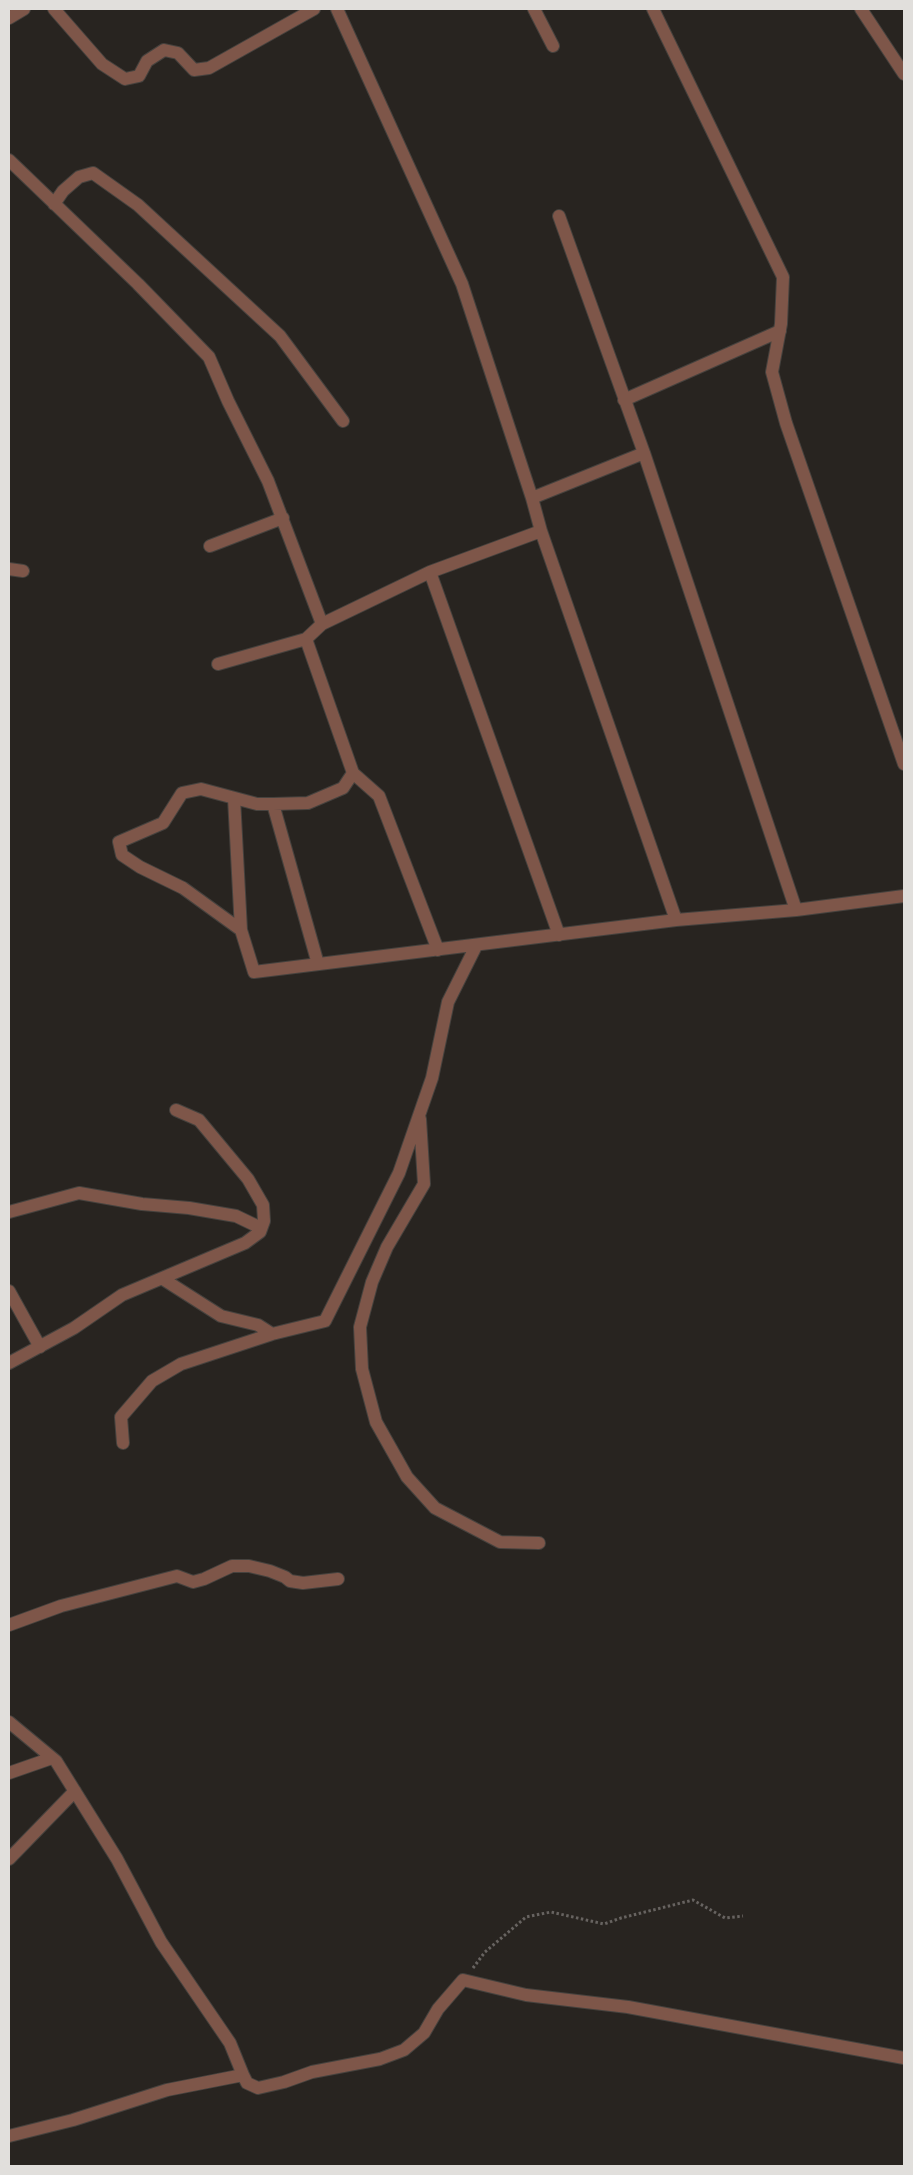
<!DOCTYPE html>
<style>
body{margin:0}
#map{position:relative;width:913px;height:2175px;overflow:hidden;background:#282420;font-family:"Public Sans",sans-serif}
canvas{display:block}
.frame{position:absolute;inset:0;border:10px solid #e1dfdc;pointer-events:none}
</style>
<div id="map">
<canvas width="913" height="2175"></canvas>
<div class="frame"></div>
</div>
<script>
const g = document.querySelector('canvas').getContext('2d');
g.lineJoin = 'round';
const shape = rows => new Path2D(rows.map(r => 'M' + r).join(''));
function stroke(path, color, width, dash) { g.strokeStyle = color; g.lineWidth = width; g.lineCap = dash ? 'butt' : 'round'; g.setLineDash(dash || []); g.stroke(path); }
const path = shape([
 [473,1968,485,1952,526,1917,551,1912,604,1924,621,1918,693,1900,725,1918,743,1916]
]);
const minor = shape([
 [54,9,102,64,125,79,139,76,147,61,164,50,178,53,194,70,209,68,314,9],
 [337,9,462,284,532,498],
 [534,9,553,46],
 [653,9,783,277,781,324,772,372,786,423,904,764],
 [861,9,904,74],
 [9,18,24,9],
 [9,160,138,284,209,357,228,401,268,481,322,624],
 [54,204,63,191,79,177,93,173,138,205,280,336,343,421],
 [559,216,644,453,532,498,541,531,430,572,322,624,306,639,353,773,343,788,308,803,273,804,257,804,201,789,182,793,163,823,119,842,122,855,140,867,183,888,241,930,254,972,676,920,796,910,904,896],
 [624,400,780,331],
 [644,453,796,910],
 [541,531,676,920],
 [210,546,283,518],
 [9,569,23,571],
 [430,572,559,935],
 [218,664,306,639],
 [353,773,379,796,438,950],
 [234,798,241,930],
 [273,804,318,964],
 [420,1119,424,1184,387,1247,372,1282,360,1327,362,1369,376,1422,407,1477,435,1508,500,1542,539,1543],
 [9,1212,79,1193,142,1204,189,1208,236,1216,261,1228],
 [163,1279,221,1316,258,1325,272,1334],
 [9,1291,40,1347],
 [9,1363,74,1328,122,1295,245,1243,260,1232,264,1221,263,1205,248,1179,199,1120,176,1110],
 [123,1443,121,1417,152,1381,181,1364,272,1334,325,1321,399,1173,432,1078,448,1002,476,946],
 [9,1625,61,1606,177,1576,193,1582,204,1579,232,1566,249,1566,270,1571,285,1577,290,1581,303,1583,338,1579],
 [9,1722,56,1761,117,1859,161,1942,230,2043,243,2075,167,2090,73,2120,9,2136],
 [9,1773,52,1758],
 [9,1859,75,1791],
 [243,2075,247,2083,258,2088,284,2082,312,2072,380,2059,404,2050,424,2033,438,2009,463,1980,526,1995,628,2007,904,2058]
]);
stroke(minor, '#46423e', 14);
stroke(path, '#676360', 3, [2.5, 2.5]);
stroke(minor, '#7e5649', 12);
</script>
